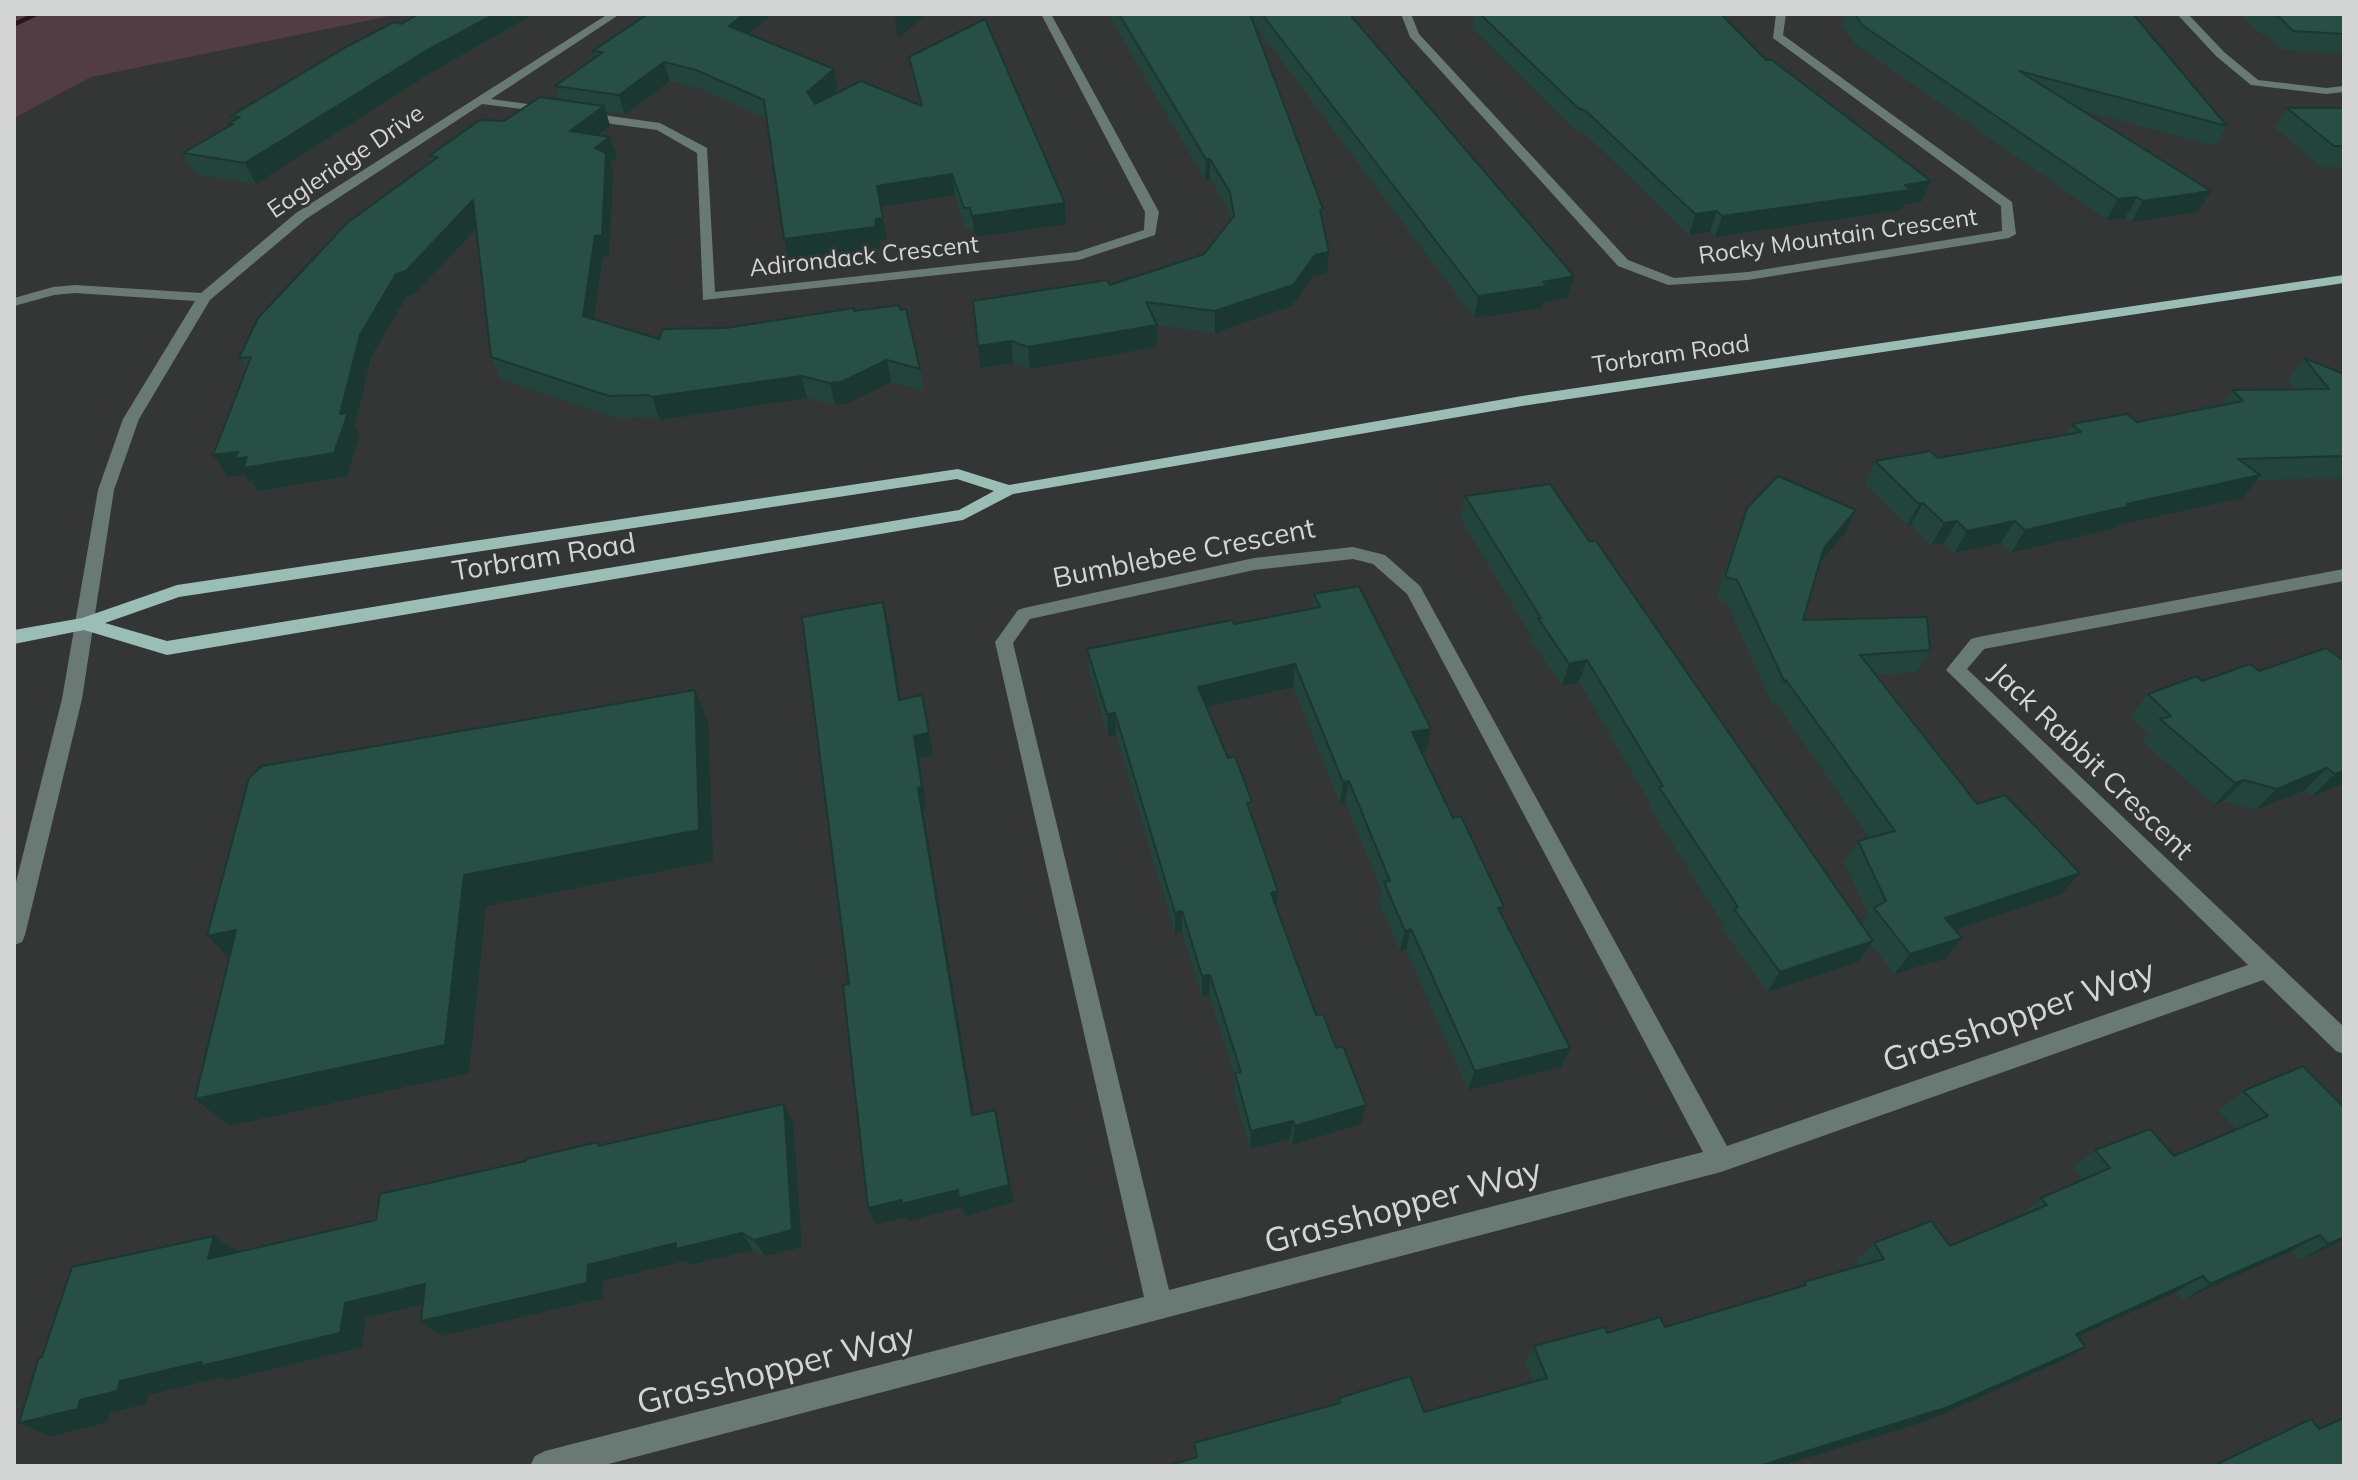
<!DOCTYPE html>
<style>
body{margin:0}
#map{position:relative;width:2358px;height:1480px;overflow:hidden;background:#333635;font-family:Mulish,sans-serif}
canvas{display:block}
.frame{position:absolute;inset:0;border:16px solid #d4d6d6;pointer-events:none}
</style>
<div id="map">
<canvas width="2358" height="1480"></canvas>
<div class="frame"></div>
</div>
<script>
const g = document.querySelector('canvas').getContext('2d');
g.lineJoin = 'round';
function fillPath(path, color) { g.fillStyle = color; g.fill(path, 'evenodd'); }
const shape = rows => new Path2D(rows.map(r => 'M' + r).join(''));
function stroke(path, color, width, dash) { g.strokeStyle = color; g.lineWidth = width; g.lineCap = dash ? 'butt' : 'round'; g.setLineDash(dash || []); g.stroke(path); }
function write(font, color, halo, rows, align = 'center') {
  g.font = font + ' Mulish,sans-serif'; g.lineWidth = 6; g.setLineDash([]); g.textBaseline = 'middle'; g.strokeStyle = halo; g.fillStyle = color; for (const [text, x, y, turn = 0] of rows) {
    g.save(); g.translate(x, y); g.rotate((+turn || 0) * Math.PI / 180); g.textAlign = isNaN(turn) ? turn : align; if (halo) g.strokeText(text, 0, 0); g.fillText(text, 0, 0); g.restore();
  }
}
const green = shape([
 [14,14,400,14,91,77,14,118]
]);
const stream = shape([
 [31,14,41,14,14,27,14,22,31,14]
]);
const minor = shape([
 [608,14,620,14,491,99,550,107,556,111,554,113,482,104,306,219,210,300,139,419,114,490,82,699,25,935,22,942,14,945,14,890,62,699,98,490,123,419,195,301,75,293,54,295,14,306,14,298,53,287,75,285,201,293,296,213,608,14],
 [1041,14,1051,14,1159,212,1155,235,1079,260,703,300,697,153,657,130,582,120,576,116,582,112,660,123,707,148,715,292,1077,252,1144,230,1145,212,1041,14],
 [1401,14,1411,14,1419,34,1628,260,1674,278,1748,272,2002,231,2001,206,1773,38,1776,14,1786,14,1783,35,2012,202,2016,234,2009,238,1748,280,1668,285,1618,266,1410,37,1401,14],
 [2177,14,2188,14,2224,52,2258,80,2326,88,2344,86,2344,92,2326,94,2251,85,2216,56,2177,14],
 [1353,547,1385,555,1420,586,1727,1146,2248,965,1946,670,1971,639,1978,637,2344,569,2344,581,1984,649,1967,669,2344,1027,2344,1054,2336,1051,2263,980,1721,1172,601,1466,530,1466,535,1456,545,1451,1144,1297,995,642,1018,610,1024,608,1254,558,1353,547],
 [1353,559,1373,564,1407,594,1703,1152,1169,1290,1013,643,1030,619,1254,570,1353,559]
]);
const major = shape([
 [2344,275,2344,283,1522,406,1013,494,963,520,167,655,84,630,14,644,14,630,82,618,177,585,958,469,1009,485,1522,396,2344,275],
 [957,479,994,491,959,510,167,641,105,623,179,597,957,479]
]);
const wall = shape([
 [1108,14,1352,14,1352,17,1574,276,1568,298,1543,303,1542,308,1474,318,1252,21,1323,209,1322,220,1329,252,1327,273,1313,276,1292,306,1215,333,1157,325,1157,347,1030,369,1013,363,981,368,978,346,1204,254,1231,221,1230,213,1210,179,1205,180],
 [1474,14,1721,14,1766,60,1931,181,1921,202,1904,205,1901,210,1715,237,1710,232,1689,235,1582,131,1574,129,1472,28],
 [1845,14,2133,14,2227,126,2215,146,2081,110,2198,212,2131,222,2125,218,2107,220,1855,44,1842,23],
 [2240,14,2344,14,2344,54,2282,50,2266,35,2261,34],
 [401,24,518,24,432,72,256,184,195,174,183,153,230,126,228,124,234,121,231,116],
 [748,34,834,69,838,89,829,97,920,105,912,76,909,57,1066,224,975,237,973,229,966,230,955,195,881,207,887,239,880,240,879,249,789,260,767,119,701,89,670,81,625,115,606,112,610,126,598,135,610,137,617,157,610,163,613,173,609,256,603,257,594,319,659,339,726,328,854,311,920,369,924,391,891,382,846,404,835,405,807,398,660,420,657,417,618,418,501,379,491,357,476,228,416,293,407,296,371,357,355,426,360,435,347,476,258,491,252,481,249,482,245,475,228,477,246,369,239,358,432,162,429,156,504,121,560,100,555,86,595,58,593,51],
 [2287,108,2344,108,2344,167,2321,167,2275,128],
 [2304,358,2344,374,2344,478,2256,480,2243,498,2117,525,2115,528,2011,553,2001,543,1954,553,1944,543,1931,545,1911,525,1907,526,1865,484,1875,461,1938,458,2065,435,2072,424,2137,422,2222,405,2232,390,2295,389,2288,380],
 [1465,496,1861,925,1868,915,1844,862,1858,841,1870,838,1775,702,1773,706,1727,603,1716,599,1738,531,1747,508,1856,510,1845,533,1819,563,1803,620,1930,650,1916,672,1876,675,1977,804,2061,894,1955,930,1962,938,1945,959,1894,974,1871,944,1858,962,1767,992,1722,929,1724,925,1650,809,1651,805,1579,682,1562,686,1531,641,1532,637,1461,519],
 [1314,594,1426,751,1421,752,1502,915,1561,1067,1468,1090,1406,950,1400,951,1379,903,1382,892,1345,802,1340,804,1293,687,1206,707,1228,758,1252,802,1251,814,1278,891,1277,908,1316,1015,1361,1124,1292,1145,1290,1139,1250,1149,1234,1092,1235,1076,1209,995,1202,997,1182,932,1175,934,1116,735,1108,736,1089,671,1087,649,1234,624,1312,608],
 [2344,661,2344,784,2312,796,2305,790,2255,810,2223,801,2214,805,2142,741,2148,734,2130,716,2148,694,2202,681,2259,671],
 [2303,1066,2344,1240,2299,1260,2291,1251,2183,1300,2176,1292,2078,1336,2085,1347,2061,1361,1927,1421,1194,1458,1194,1443,1337,1404,1339,1398,1424,1412,1533,1382,1525,1361,1534,1346,1607,1333,1665,1327,1800,1286,1804,1282,1860,1266,1856,1260,1874,1243,1950,1246,2021,1216,2020,1215,2041,1198,2083,1180,2073,1168,2095,1150,2174,1156,2237,1130,2218,1110,2243,1091],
 [784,1104,793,1123,802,1247,765,1256,753,1250,689,1265,685,1261,603,1281,603,1298,441,1336,421,1321,423,1305,366,1318,362,1347,227,1380,222,1377,148,1395,146,1404,110,1413,108,1422,51,1436,19,1423,42,1357,214,1236,238,1252,376,1220,526,1161,598,1142,601,1145],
 [2344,1416,2344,1466,2209,1466,2280,1432,2311,1419,2318,1428]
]);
const shadedWall = shape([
 [495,14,534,14,432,72,256,184,245,163,424,52],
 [744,14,773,14,733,45,729,26],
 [901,14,927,14,898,38,895,19],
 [664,62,670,81,625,115,619,95],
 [834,69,838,89,811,112,807,92],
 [604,106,610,126,577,151,570,131],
 [610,137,617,157,610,163,613,173,609,256,603,257,591,338,583,316,595,148],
 [1206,159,1210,159,1210,179,1205,180],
 [952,174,955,195,881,207,887,239,880,240,879,249,789,260,784,239,877,186],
 [1931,181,1921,202,1904,205,1901,210,1715,237,1722,216],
 [2211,191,2198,212,2131,222,2143,201],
 [2137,197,2125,218,2107,220,2118,199],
 [473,200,482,222,416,293,407,296,371,357,355,426,360,435,347,476,258,491,252,481,249,482,245,475,228,477,213,455,340,414,360,335,396,274],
 [1065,203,1066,224,975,237,972,216],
 [1717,211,1710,232,1689,235,1695,214],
 [1329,252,1327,273,1313,276,1292,306,1215,333,1215,311,1315,255],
 [1574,276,1568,298,1543,303,1542,308,1474,318,1478,296],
 [1157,325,1157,347,1030,369,1028,347],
 [1011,341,1013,363,981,368,978,346],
 [887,360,891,382,846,404,835,405,830,383],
 [801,376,807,398,660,420,652,397],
 [2260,475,2243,498,2117,525,2115,528,2011,553,2025,530,2127,504],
 [1923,503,1911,525,1907,526,1919,504],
 [1856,510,1845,533,1813,571,1824,548],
 [1957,521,1944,543,1931,545,1944,523],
 [2015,521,2001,543,1954,553,1967,531],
 [883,602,889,625,904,722,899,700],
 [1587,660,1579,682,1562,686,1569,664],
 [1295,664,1293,687,1197,709,1198,687],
 [695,690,708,722,713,861,486,906,469,1073,229,1126,195,1099,464,875],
 [922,695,933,755,919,758,927,809,923,810,977,1133,972,1115,918,788,914,736],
 [1115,713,1116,735,1108,736,1107,714],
 [1431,729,1426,751,1408,754,1412,732],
 [2327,768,2305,790,2255,810,2277,789],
 [2344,771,2344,784,2312,796,2335,774],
 [2244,780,2223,801,2214,805,2235,783],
 [1349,781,1345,802,1340,804,1343,782],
 [2080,873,2061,894,1929,939,1945,918],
 [1278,891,1276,912,1271,893],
 [1182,911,1182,932,1175,934,1175,913],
 [1411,929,1406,950,1400,951,1405,931],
 [236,930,238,966,207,936],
 [1962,938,1945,959,1894,974,1910,954],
 [1873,941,1858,962,1767,992,1780,972],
 [1210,975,1209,995,1202,997,1202,976],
 [1570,1048,1561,1067,1468,1090,1475,1071],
 [784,1104,793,1123,802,1247,765,1256,754,1240],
 [1366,1105,1361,1124,1292,1145,1295,1126],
 [995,1110,1014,1202,965,1216,962,1207,909,1221,907,1217,876,1225,868,1208],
 [1293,1121,1290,1139,1250,1149,1251,1131],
 [742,1233,753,1250,689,1265,685,1261,603,1281,603,1298,441,1336,421,1321,588,1265,676,1243],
 [2320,1235,2291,1251,2183,1300,2210,1284],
 [214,1236,238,1252,208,1259],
 [2344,1237,2344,1240,2299,1260,2328,1244],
 [2203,1276,2176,1292,2052,1348,2076,1334],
 [425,1284,445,1299,366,1318,362,1347,227,1380,222,1377,148,1395,146,1404,110,1413,108,1422,51,1436,19,1423,80,1400,120,1381,345,1303],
 [2085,1347,2061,1361,1927,1421,1781,1466,1759,1466]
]);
const building = shape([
 [419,14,495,14,424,52,245,163,183,153,233,124,228,124,240,117,231,116,348,46,394,22,401,24,419,14],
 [648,14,744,14,729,26,834,69,807,92,815,104,861,81,922,106,909,57,985,19,1065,203,972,216,970,208,964,208,952,174,877,186,883,218,876,219,875,227,784,239,764,100,696,70,664,62,619,95,555,86,603,52,593,51,648,14],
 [1119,14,1250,14,1323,209,1320,210,1329,252,1315,255,1293,285,1215,311,1146,302,1157,325,1028,347,1011,341,978,346,973,301,1107,280,1110,285,1204,254,1234,216,1230,192,1210,159,1206,159,1119,14],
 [1262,14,1352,14,1352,17,1574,276,1543,282,1547,286,1478,296,1262,14],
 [1480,14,1721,14,1766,60,1772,60,1931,181,1905,185,1910,190,1722,216,1717,211,1695,214,1586,111,1578,108,1480,14],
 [1855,14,2133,14,2227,126,2019,71,2211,191,2143,201,2137,197,2118,199,1862,25,1855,14],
 [2271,14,2344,14,2344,34,2293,31,2278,16,2271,14],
 [540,97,604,106,570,131,610,137,595,148,606,153,602,235,595,236,583,316,659,339,663,329,726,328,854,308,854,311,899,305,900,310,906,309,920,369,887,360,841,382,830,383,801,376,652,397,649,395,609,396,491,357,473,200,406,271,396,274,360,335,340,414,348,413,334,453,243,468,247,457,234,459,238,452,213,455,251,357,239,358,258,318,347,223,438,157,429,156,480,120,504,121,540,97],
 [2287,108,2344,108,2344,146,2334,146,2287,108],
 [2304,358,2344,374,2344,456,2238,459,2260,475,2127,504,2130,506,2025,530,2015,521,1967,531,1957,521,1944,523,1923,503,1919,504,1875,461,1930,451,1938,458,2081,432,2072,424,2127,414,2137,422,2243,401,2232,390,2329,389,2304,358],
 [1778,476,1856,510,1824,548,1803,620,1927,617,1930,650,1860,655,1977,804,2005,795,2080,873,1945,918,1962,938,1910,954,1874,908,1886,901,1858,841,1895,831,1786,680,1785,683,1737,580,1725,577,1747,508,1778,476],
 [1550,484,1589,541,1596,541,1873,941,1780,972,1734,909,1738,907,1659,787,1663,786,1587,660,1569,664,1538,618,1541,618,1465,496,1550,484],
 [1359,586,1431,729,1412,732,1453,818,1461,816,1504,907,1498,908,1570,1048,1475,1071,1411,929,1405,931,1384,882,1390,881,1349,781,1343,782,1295,664,1198,687,1228,758,1235,756,1252,802,1247,803,1278,891,1271,893,1316,1015,1323,1014,1336,1048,1343,1046,1366,1105,1295,1126,1293,1121,1251,1131,1235,1073,1241,1072,1210,975,1202,976,1182,911,1175,913,1115,713,1107,714,1087,649,1232,620,1234,624,1320,607,1314,594,1359,586],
 [883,602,899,700,922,695,929,733,914,736,922,787,918,788,972,1115,995,1110,1009,1185,959,1198,958,1190,902,1204,902,1200,868,1208,843,985,849,984,802,617,883,602],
 [2326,648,2344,661,2344,771,2335,774,2327,768,2277,789,2244,780,2235,783,2160,719,2171,716,2148,694,2197,676,2202,681,2250,664,2259,671,2326,648],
 [695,690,699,830,464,875,445,1045,195,1099,236,930,207,936,249,778,262,766,695,690],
 [2303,1066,2344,1107,2344,1237,2328,1244,2320,1235,2210,1284,2203,1276,2076,1334,2085,1347,1948,1407,1759,1466,1167,1466,1197,1457,1194,1443,1340,1403,1339,1398,1410,1376,1424,1412,1547,1378,1534,1346,1605,1327,1607,1333,1660,1317,1665,1327,1806,1285,1804,1282,1884,1259,1874,1243,1931,1221,1950,1246,2047,1205,2041,1198,2110,1168,2095,1150,2150,1129,2174,1156,2268,1116,2243,1091,2303,1066],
 [784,1104,792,1230,754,1240,742,1233,676,1249,676,1243,588,1265,587,1283,421,1321,425,1284,345,1303,340,1333,201,1366,202,1362,120,1381,117,1391,80,1400,78,1409,19,1423,39,1357,42,1357,72,1267,214,1236,208,1259,376,1220,380,1194,526,1161,526,1159,598,1142,598,1146,784,1104],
 [2344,1418,2344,1466,2213,1466,2311,1419,2319,1429,2344,1418]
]);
const farStreetnames = [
 ["Eagleridge Drive",346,162,-34],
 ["Rocky Mountain Crescent",1838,237,-8],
 ["Adirondack Crescent",864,257,-6],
 ["Torbram Road",1671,355,-8]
];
const streetNames = [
 ["Bumblebee Crescent",1184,554,-11],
 ["Torbram Road",544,558,-9],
 ["Jack Rabbit Crescent",2091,762,44]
];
const nearStreetnames = [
 ["Grasshopper Way",2019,1017,-19],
 ["Grasshopper Way",1403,1207,-15],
 ["Grasshopper Way",776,1370,-14]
];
fillPath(green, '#523d44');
fillPath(stream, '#2d121d');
fillPath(minor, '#697a75');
fillPath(major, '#9abdb5');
fillPath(wall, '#22443c');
fillPath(shadedWall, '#1b3731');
fillPath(building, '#274f46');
stroke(building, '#1b3731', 2);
write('24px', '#d4d6d6', '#333635', farStreetnames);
write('28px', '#d4d6d6', '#333635', streetNames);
write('34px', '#d4d6d6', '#333635', nearStreetnames);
</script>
